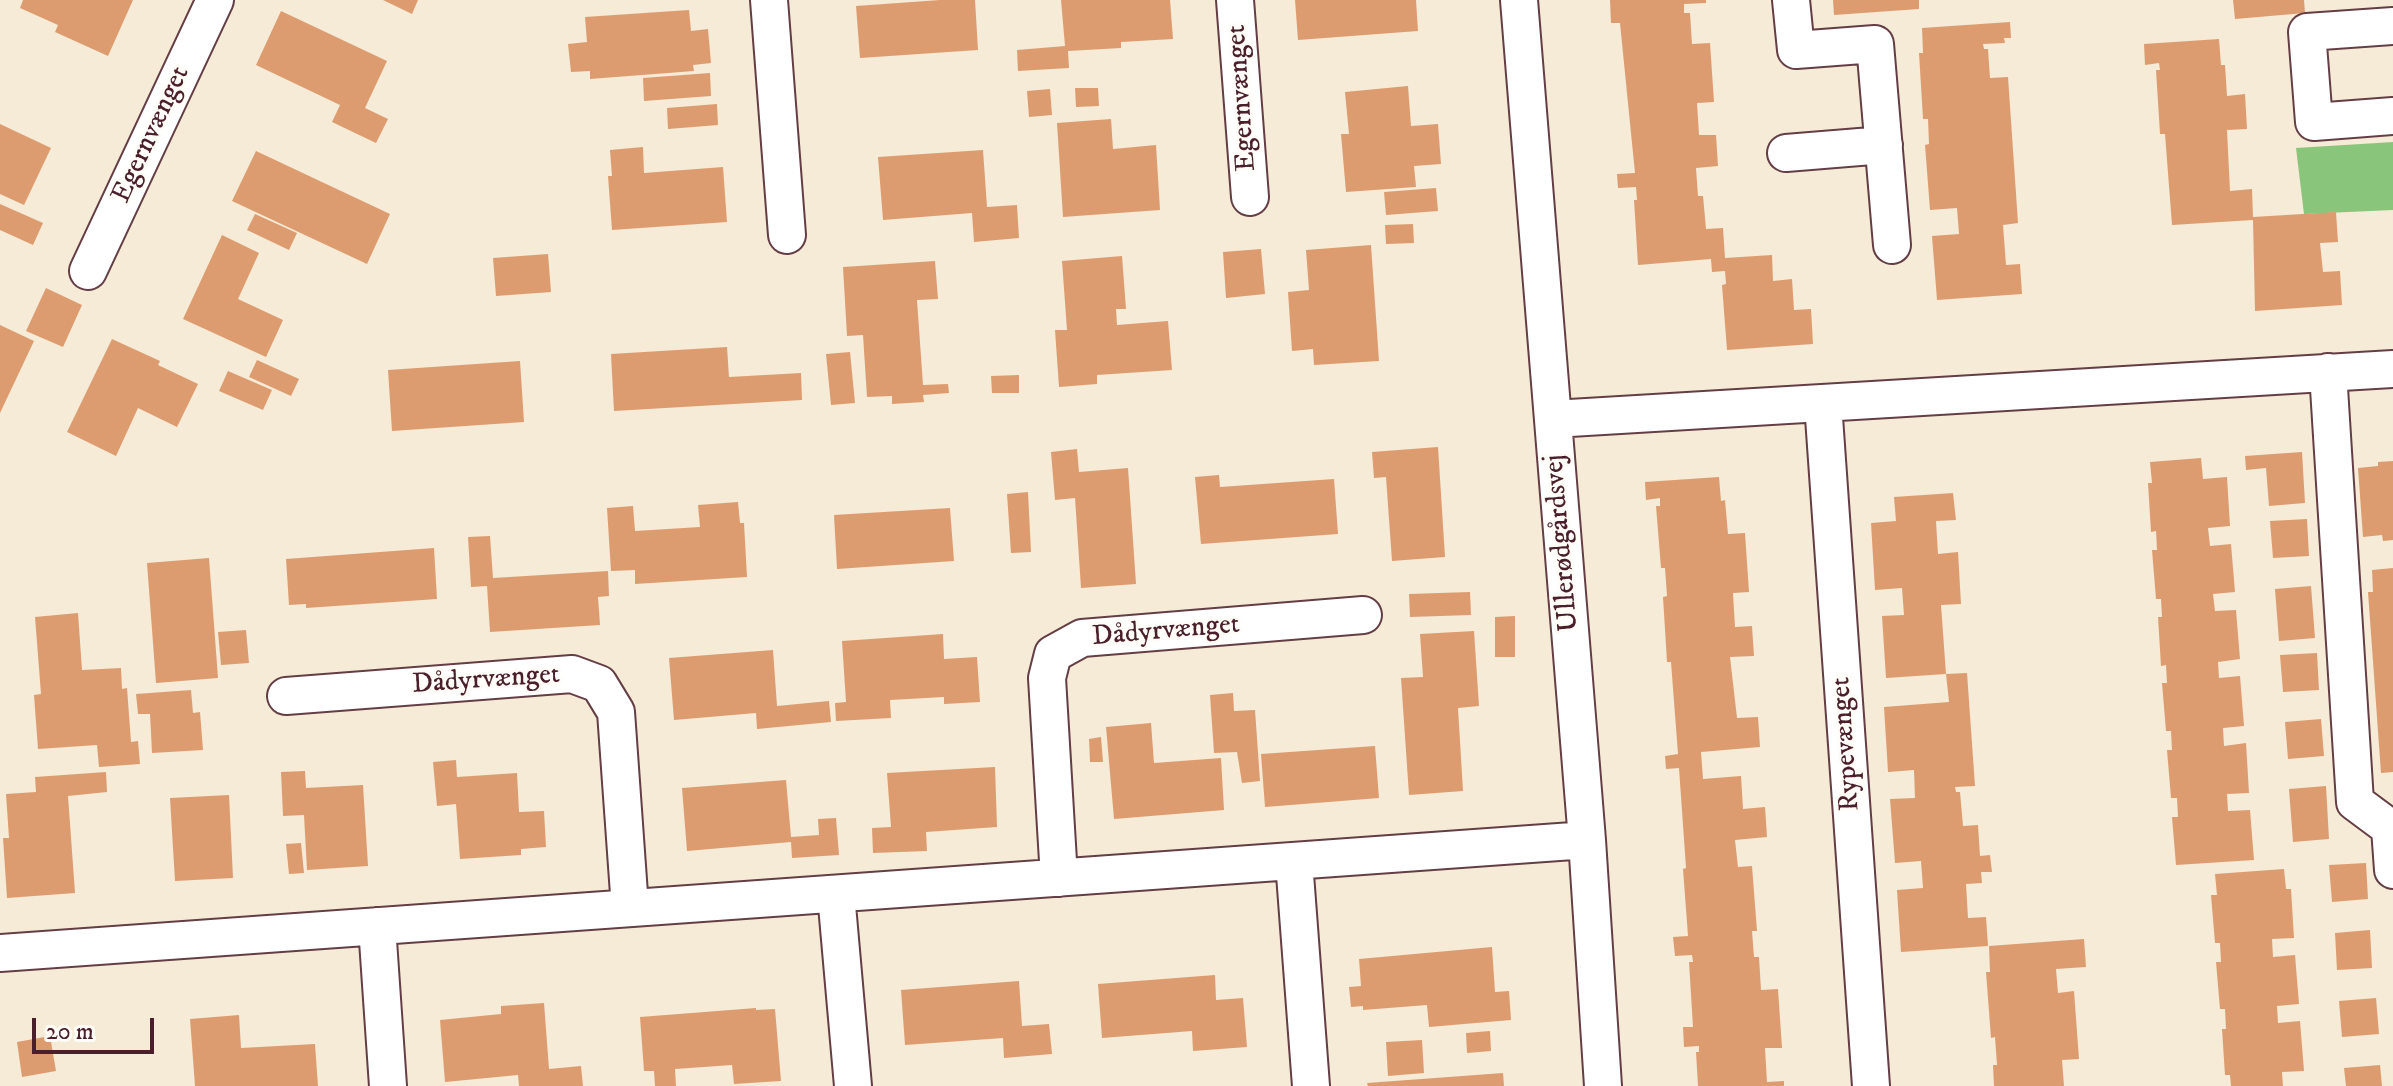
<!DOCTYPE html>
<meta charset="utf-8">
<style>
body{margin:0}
#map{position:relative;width:2393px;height:1086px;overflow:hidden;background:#f5ebd7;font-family:"IM FELL DW Pica",serif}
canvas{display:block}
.scale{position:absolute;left:32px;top:1018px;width:122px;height:36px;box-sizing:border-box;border:4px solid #4a1f2b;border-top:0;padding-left:10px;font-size:24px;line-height:28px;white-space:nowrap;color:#4a1f2b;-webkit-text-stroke:6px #fdfcf7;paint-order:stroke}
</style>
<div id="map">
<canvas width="2393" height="1086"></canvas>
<div class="scale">20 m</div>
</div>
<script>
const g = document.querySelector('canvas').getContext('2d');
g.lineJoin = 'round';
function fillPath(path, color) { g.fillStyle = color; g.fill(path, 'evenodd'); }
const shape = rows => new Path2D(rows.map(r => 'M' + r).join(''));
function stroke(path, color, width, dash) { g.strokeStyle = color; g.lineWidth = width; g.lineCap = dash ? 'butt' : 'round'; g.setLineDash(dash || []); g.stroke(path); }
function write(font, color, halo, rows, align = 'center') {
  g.font = font + ' "IM FELL DW Pica",serif'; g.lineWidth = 6; g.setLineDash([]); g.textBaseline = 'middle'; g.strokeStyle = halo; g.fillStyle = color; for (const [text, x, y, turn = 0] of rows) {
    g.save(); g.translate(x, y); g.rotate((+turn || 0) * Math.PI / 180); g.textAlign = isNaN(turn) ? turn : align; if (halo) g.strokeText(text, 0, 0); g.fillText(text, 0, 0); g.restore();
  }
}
const green = shape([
 [2393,142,2393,210,2304,214,2296,148]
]);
const building = shape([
 [23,0,133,0,108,56,55,32,58,25,20,8],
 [383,0,418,0,412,14],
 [940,0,975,0,978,50,860,58,856,6],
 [1061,0,1170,0,1173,39,1121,42,1121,48,1068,51,1069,68,1018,71,1017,50,1065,46],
 [1295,0,1416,0,1418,31,1298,40],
 [1610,0,1706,0,1706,3,1684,4,1684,13,1690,13,1692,44,1710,43,1714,102,1697,103,1699,135,1716,135,1718,166,1696,168,1698,196,1703,196,1706,229,1723,228,1725,258,1772,255,1773,281,1792,279,1794,310,1811,309,1813,344,1727,350,1722,285,1726,284,1725,271,1712,272,1711,259,1638,265,1634,200,1637,200,1636,187,1618,188,1617,174,1635,173,1620,23,1611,23],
 [1833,0,1919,0,1919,9,1834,15],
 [2233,0,2304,0,2305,13,2235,19],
 [689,10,691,31,708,29,711,63,693,65,694,71,590,79,590,71,571,72,568,44,587,42,585,17],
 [281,11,387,61,365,108,388,119,376,143,332,122,340,105,256,65],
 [2010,22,2011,38,2004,38,2005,43,1983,44,1984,49,1988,49,1990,78,2008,77,2018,223,2003,225,2006,265,2020,264,2022,294,1937,300,1932,236,1959,234,1957,208,1930,210,1925,145,1929,144,1928,119,1923,119,1919,53,1923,53,1922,28],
 [2219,39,2221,65,2225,65,2227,96,2245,94,2247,129,2227,130,2230,191,2252,189,2253,217,2336,212,2338,242,2320,243,2323,272,2340,271,2342,305,2255,311,2253,220,2172,225,2165,134,2160,134,2156,70,2160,70,2159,63,2145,65,2144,44],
 [710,73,711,96,644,101,643,78],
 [1408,86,1411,126,1438,124,1441,164,1414,166,1416,187,1346,192,1341,134,1349,134,1345,92],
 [1075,88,1098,88,1099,106,1076,107],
 [1050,89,1052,115,1029,117,1027,91],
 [717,104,718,125,668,129,667,108],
 [1111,119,1113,149,1156,145,1160,210,1063,217,1057,123],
 [0,124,51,148,24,205,0,194],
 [643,147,644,173,723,167,727,222,612,230,608,176,612,176,610,150],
 [983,150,987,207,1017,205,1019,238,974,242,972,213,883,220,878,157],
 [256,151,390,214,367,264,232,201],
 [1436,188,1438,211,1386,215,1384,192],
 [0,204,43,223,33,245,0,230],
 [255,214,297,233,289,250,247,230],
 [1413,224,1414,243,1386,244,1385,225],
 [222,235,259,253,238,299,283,320,266,357,183,319],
 [1371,245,1379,361,1314,365,1313,349,1292,351,1288,292,1309,290,1306,250],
 [1261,249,1265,294,1226,298,1223,252],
 [548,254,551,292,496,296,493,258],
 [1122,256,1126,309,1116,309,1117,325,1168,321,1172,370,1097,375,1097,384,1059,387,1055,330,1067,330,1062,261],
 [935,261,938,299,917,300,923,385,948,384,949,393,923,395,924,402,892,404,892,396,867,397,863,335,847,336,843,267],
 [46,288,82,305,63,347,26,331],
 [0,325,34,341,0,413],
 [112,339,160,361,158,365,198,384,177,427,138,408,116,456,67,432],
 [727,347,729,377,801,373,802,400,614,411,611,354],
 [850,352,855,403,831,405,826,354],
 [257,360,299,379,291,396,249,377],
 [520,361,524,422,392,431,388,370],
 [228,371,272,390,263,410,219,391],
 [1019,375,1019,393,992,393,991,376],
 [1438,447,1445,557,1392,561,1386,477,1374,478,1372,452],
 [1077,449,1079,472,1128,468,1136,584,1081,588,1075,498,1055,500,1051,452],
 [2302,452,2305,503,2269,506,2266,468,2246,470,2245,456],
 [2201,458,2203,479,2227,477,2230,526,2208,528,2210,546,2231,544,2235,592,2213,594,2215,611,2236,610,2240,659,2218,662,2219,678,2240,676,2244,726,2223,728,2224,746,2246,743,2249,793,2227,794,2228,811,2250,810,2254,860,2176,865,2172,817,2178,817,2177,798,2171,798,2167,750,2172,750,2171,731,2166,731,2162,683,2167,683,2166,665,2161,666,2158,617,2162,617,2161,599,2156,599,2152,550,2157,550,2156,531,2151,532,2148,483,2152,483,2150,462],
 [2393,461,2393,540,2383,541,2382,535,2363,537,2358,468,2378,466,2378,462],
 [1219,475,1220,487,1334,479,1338,534,1201,544,1195,477],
 [1719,477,1721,501,1725,500,1728,534,1745,533,1749,592,1733,593,1735,627,1752,626,1754,656,1730,657,1737,718,1758,717,1760,747,1701,752,1703,779,1741,776,1743,809,1765,807,1767,837,1735,840,1738,867,1752,866,1757,931,1752,931,1754,957,1759,957,1761,990,1778,989,1782,1048,1765,1048,1767,1082,1784,1081,1784,1086,1698,1086,1696,1052,1699,1052,1699,1046,1684,1047,1683,1027,1693,1027,1689,962,1693,962,1692,955,1675,956,1673,937,1688,936,1683,869,1686,868,1679,768,1666,769,1665,756,1678,754,1671,662,1667,662,1663,597,1667,596,1665,568,1661,568,1656,506,1660,506,1660,498,1646,500,1645,482],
 [1028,492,1031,552,1011,553,1007,494],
 [1953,493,1956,520,1936,521,1938,554,1958,552,1961,604,1941,605,1946,674,1886,678,1882,616,1904,615,1902,588,1875,590,1871,523,1896,521,1894,497],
 [738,502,740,523,744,523,747,577,635,584,635,570,611,571,607,508,633,506,635,531,700,527,698,505],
 [950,508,954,561,837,569,834,515],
 [2307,519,2309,556,2273,558,2270,521],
 [490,536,493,578,608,571,609,596,598,597,600,625,490,632,487,586,471,587,468,537],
 [434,548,437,599,306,608,306,604,289,605,286,559],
 [209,558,218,678,156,683,147,563],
 [2393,568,2393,772,2381,773,2368,592,2373,592,2372,570],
 [2311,586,2315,638,2279,641,2275,589],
 [1470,592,1471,615,1410,617,1409,594],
 [78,613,82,670,121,668,122,689,127,688,131,742,138,741,140,764,99,767,97,745,38,749,34,695,41,694,35,617],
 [1515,616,1515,657,1495,657,1495,617],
 [246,630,249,663,221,665,218,632],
 [1474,631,1479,706,1458,708,1463,791,1409,795,1401,678,1423,677,1420,634],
 [943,634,944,659,977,657,980,702,944,704,944,697,890,700,891,718,836,721,835,703,846,702,842,641],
 [773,650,777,706,829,701,831,722,757,729,756,713,674,720,669,658],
 [2317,653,2319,690,2283,692,2280,655],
 [1967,673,1975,786,1955,787,1956,792,1960,792,1963,826,1978,825,1980,856,1990,855,1992,872,1981,872,1982,883,1966,884,1968,918,1986,917,1988,946,1901,952,1897,890,1923,888,1921,861,1895,863,1890,799,1915,798,1914,770,1888,772,1884,707,1949,702,1946,674],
 [191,690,193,713,200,712,203,750,152,753,150,714,138,714,136,694],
 [1233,693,1234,711,1255,710,1260,781,1242,783,1237,752,1214,753,1210,695],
 [2321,719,2324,756,2288,759,2285,722],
 [1151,723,1154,763,1221,758,1224,810,1114,819,1106,727],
 [1101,737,1103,762,1090,762,1089,739],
 [1375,746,1379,798,1265,807,1261,754],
 [456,760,457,777,517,773,519,812,544,811,546,847,521,849,521,855,460,859,456,804,437,806,433,762],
 [995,767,997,827,926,832,927,851,873,853,872,828,891,827,887,773],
 [305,771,306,788,363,785,368,866,307,870,304,815,283,816,281,772],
 [106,772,107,792,68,796,75,893,7,898,3,838,9,838,6,794,36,792,35,777],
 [786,780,791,837,819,835,818,819,836,818,839,855,792,858,791,842,687,851,682,788],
 [2326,786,2329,839,2293,842,2289,789],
 [229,795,233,878,175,881,170,798],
 [301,843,304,873,289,874,286,844],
 [2366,863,2368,899,2332,902,2329,865],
 [2284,869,2286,889,2291,889,2294,938,2272,939,2273,957,2295,955,2299,1004,2277,1006,2278,1023,2300,1021,2304,1071,2282,1072,2283,1086,2231,1086,2230,1075,2225,1075,2222,1029,2226,1029,2225,1009,2220,1009,2216,962,2221,962,2220,943,2215,943,2211,895,2217,895,2215,874],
 [2370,930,2372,968,2337,970,2335,933],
 [2084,939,2086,967,2056,969,2058,993,2074,991,2079,1059,2062,1060,2064,1086,1994,1086,1993,1065,1997,1065,1995,1037,1991,1038,1986,972,1990,972,1989,946],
 [1492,947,1495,992,1509,991,1511,1020,1429,1027,1427,1005,1363,1010,1363,1006,1351,1007,1349,987,1361,986,1359,959],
 [1215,975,1216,1000,1243,998,1247,1047,1193,1051,1192,1031,1102,1038,1098,984],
 [1019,981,1022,1026,1049,1024,1052,1054,1004,1058,1003,1038,905,1045,901,990],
 [2376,998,2379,1034,2342,1037,2339,1001],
 [544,1003,549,1069,581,1066,583,1086,519,1086,518,1075,445,1082,440,1020,501,1014,501,1006],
 [756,1008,756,1010,775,1009,781,1081,734,1084,732,1065,675,1069,676,1086,655,1086,654,1071,644,1071,640,1017],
 [239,1015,241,1048,315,1044,318,1086,195,1086,190,1019],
 [1490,1031,1491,1051,1467,1053,1466,1033],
 [50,1036,56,1071,22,1077,17,1042],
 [1422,1040,1424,1073,1388,1076,1386,1042],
 [2380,1065,2382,1086,2346,1086,2344,1068],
 [1503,1073,1504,1086,1368,1086,1367,1083]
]);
const minor = shape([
 [769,0,787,235],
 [1235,0,1250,197],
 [1519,0,1587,840,1603,1086],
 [1791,0,1796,50,1875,44,1892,245],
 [2393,26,2307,32,2314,122,2393,116],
 [1786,153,1884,145],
 [88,271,215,0],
 [2328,372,2355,802,2390,828,2393,870],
 [1823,403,1871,1086],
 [1553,419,2393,369],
 [286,696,572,674,599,684,616,712,630,908],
 [1294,861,1311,1086],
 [1059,878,1047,678,1053,654,1082,638,1363,615],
 [836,894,853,1086],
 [377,926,388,1086],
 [0,953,1587,840]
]);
const streetNames = [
 ["Egernvænget",1243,98,-94],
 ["Egernvænget",152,135,-65],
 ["Ullerødgårdsvej",1563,543,-95],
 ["Dådyrvænget",1166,632,-5],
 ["Dådyrvænget",486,681,-4],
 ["Rypevænget",1847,744,-94]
];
fillPath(green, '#89c67c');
fillPath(building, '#dd9c6f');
stroke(minor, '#643e45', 40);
stroke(minor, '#fff', 36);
write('28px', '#4a1f2b', '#fdfcf7', streetNames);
</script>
